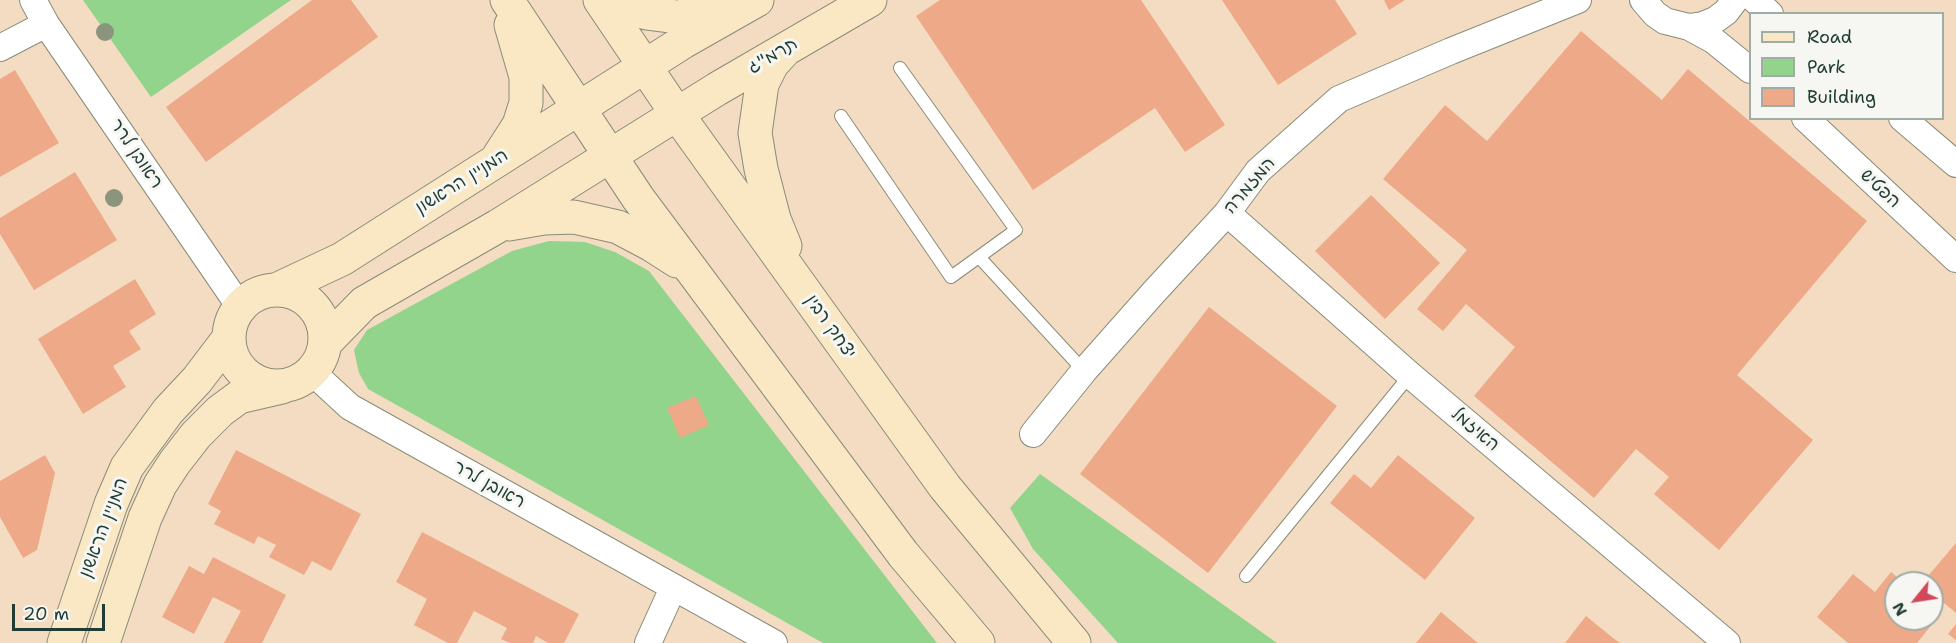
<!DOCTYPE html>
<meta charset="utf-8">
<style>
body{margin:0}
#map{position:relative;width:1956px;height:643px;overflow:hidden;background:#f3dcc1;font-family:"Shantell Sans",sans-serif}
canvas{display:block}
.legend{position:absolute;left:1749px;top:12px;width:195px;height:108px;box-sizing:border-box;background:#f6f6f2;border:2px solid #a0aca6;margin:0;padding:8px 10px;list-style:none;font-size:18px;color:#1f3d34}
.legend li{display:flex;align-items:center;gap:12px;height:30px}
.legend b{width:30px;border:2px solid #a0aca6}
.north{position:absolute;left:1884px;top:571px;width:60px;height:60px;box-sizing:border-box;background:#f6f6f2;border:2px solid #a0aca6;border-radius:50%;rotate:240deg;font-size:16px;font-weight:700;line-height:24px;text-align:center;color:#1f3d34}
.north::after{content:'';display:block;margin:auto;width:21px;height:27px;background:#d1495b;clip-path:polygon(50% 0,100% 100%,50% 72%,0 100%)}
.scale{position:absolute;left:12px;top:604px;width:93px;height:27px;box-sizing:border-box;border:3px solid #1f3d34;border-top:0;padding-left:8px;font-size:18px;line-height:21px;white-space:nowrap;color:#1f3d34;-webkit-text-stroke:4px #f6f6f2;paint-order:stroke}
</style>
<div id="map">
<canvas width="1956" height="643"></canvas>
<ul class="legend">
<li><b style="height:8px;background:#fae7c3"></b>Road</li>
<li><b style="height:16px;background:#92d48b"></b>Park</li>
<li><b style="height:16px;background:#eea988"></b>Building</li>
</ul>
<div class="north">N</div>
<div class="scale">20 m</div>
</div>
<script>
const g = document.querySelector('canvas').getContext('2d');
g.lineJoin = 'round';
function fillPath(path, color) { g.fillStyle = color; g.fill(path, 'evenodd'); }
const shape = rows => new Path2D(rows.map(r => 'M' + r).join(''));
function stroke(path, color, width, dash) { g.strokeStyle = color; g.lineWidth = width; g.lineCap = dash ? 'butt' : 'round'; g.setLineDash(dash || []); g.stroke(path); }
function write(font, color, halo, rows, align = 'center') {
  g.font = font + ' "Shantell Sans","Playpen Sans Hebrew",sans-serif'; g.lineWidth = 6; g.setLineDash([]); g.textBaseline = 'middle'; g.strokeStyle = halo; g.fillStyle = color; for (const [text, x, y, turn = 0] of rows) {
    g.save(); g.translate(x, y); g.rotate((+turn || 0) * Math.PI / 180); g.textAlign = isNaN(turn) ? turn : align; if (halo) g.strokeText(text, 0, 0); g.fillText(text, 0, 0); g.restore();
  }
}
const green = shape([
 [83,0,291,0,151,97],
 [549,241,585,242,615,252,649,271,937,643,823,643,368,389,359,373,354,350,367,330,512,251],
 [1040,474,1277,643,1118,643,1033,549,1010,508]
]);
const building = shape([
 [312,0,351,0,378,37,206,162,166,107],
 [940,0,1141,0,1225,125,1185,152,1155,108,1033,190,916,16],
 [1222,0,1335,0,1357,34,1278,85],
 [1384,0,1405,0,1389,10],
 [1581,31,1662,100,1688,69,1867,221,1737,375,1813,440,1719,550,1654,494,1669,477,1636,449,1594,498,1474,396,1515,347,1466,304,1443,331,1417,309,1467,250,1383,179,1445,105,1487,141],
 [15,70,59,143,0,177,0,79],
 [75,172,117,240,34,290,0,234,0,218],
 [1371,195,1440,263,1385,319,1315,251],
 [135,279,156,314,129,331,141,349,113,366,126,387,83,414,38,339],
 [1209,307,1337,406,1208,573,1080,474],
 [696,396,709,425,680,438,667,408],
 [236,450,361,514,331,571,312,561,304,575,269,557,276,545,258,536,254,544,214,524,221,511,208,504],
 [45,455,55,473,37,550,23,558,0,517,0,481],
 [1398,455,1475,518,1425,580,1330,503,1354,474,1371,488],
 [422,532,579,614,564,643,548,643,536,636,533,643,510,643,501,639,507,628,474,611,457,643,448,643,414,625,427,599,396,582],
 [1956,543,1956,613,1932,593,1932,583,1922,583],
 [213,557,286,595,262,643,224,643,241,611,213,597,194,634,162,617,189,566,204,574],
 [1891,572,1904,583,1896,583,1896,619,1932,619,1932,606,1941,613,1917,643,1848,643,1817,617,1853,574,1875,592],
 [1441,612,1473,639,1478,643,1416,643],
 [1586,616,1613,638,1620,643,1565,643],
 [1956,624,1956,640,1948,634]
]);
const lane = shape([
 [841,116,951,277,1016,230,900,68],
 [979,257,1084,371],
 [1246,576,1410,375]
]);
const street = shape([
 [33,0,46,24,240,307],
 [1643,0,1655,14,1665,21,1689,27,1703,25,1715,20,1726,12,1735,0],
 [1755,0,1770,14],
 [1689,27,1713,40,1750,70],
 [0,48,46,24],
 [1805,118,1956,259],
 [1902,118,1956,164],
 [1227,213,1410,375,1727,643],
 [312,372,350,407,774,643],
 [1033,434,1084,371,1154,292,1227,213,1258,171,1339,99,1451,51,1578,0],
 [648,643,673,588]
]);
const secondary = shape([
 [507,0,638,198,903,554,978,643],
 [600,0,677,114,945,487,1074,643],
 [617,0,623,4,646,13,677,17,714,12,726,8],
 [784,51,772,64,762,84,755,133,761,169,774,219,785,246],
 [499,156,519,125,526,103,526,77,511,25],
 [509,224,544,218,574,217,618,227,652,245,677,261],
 '229 338a48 48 0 1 1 96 0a48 48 0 1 1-96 0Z',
 [276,290,342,259,683,42,757,0],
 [326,342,364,303,498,226,717,89,870,0],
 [64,643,111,504,127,467,168,411,197,380,229,338],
 [103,643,145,518,160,485,175,462,196,435,220,411,239,397,282,387]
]);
const trees = [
 [105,32],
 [114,198]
];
const streetNames = [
 ["תרמ\"ג",773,56,-30],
 ["ראובן לרר",136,154,56],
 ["המניין הראשון",462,182,-32],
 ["המזמרה",1250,186,-49],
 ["הפטיש",1880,189,43],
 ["יצחק רבין",830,327,55],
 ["האיזמל",1475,430,40],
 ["ראובן לרר",489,485,29],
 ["המניין הראשון",104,528,-69]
];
fillPath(green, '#92d48b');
fillPath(building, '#eea988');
stroke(lane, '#898c7a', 14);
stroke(street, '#898c7a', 28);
stroke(secondary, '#898c7a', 35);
stroke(lane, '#fff', 12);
stroke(street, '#fff', 26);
stroke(secondary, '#fae7c3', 33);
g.fillStyle = '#8b957d';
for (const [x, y] of trees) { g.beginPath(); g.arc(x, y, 9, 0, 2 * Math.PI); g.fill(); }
write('18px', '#1f3d34', '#f6f6f2', streetNames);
</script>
